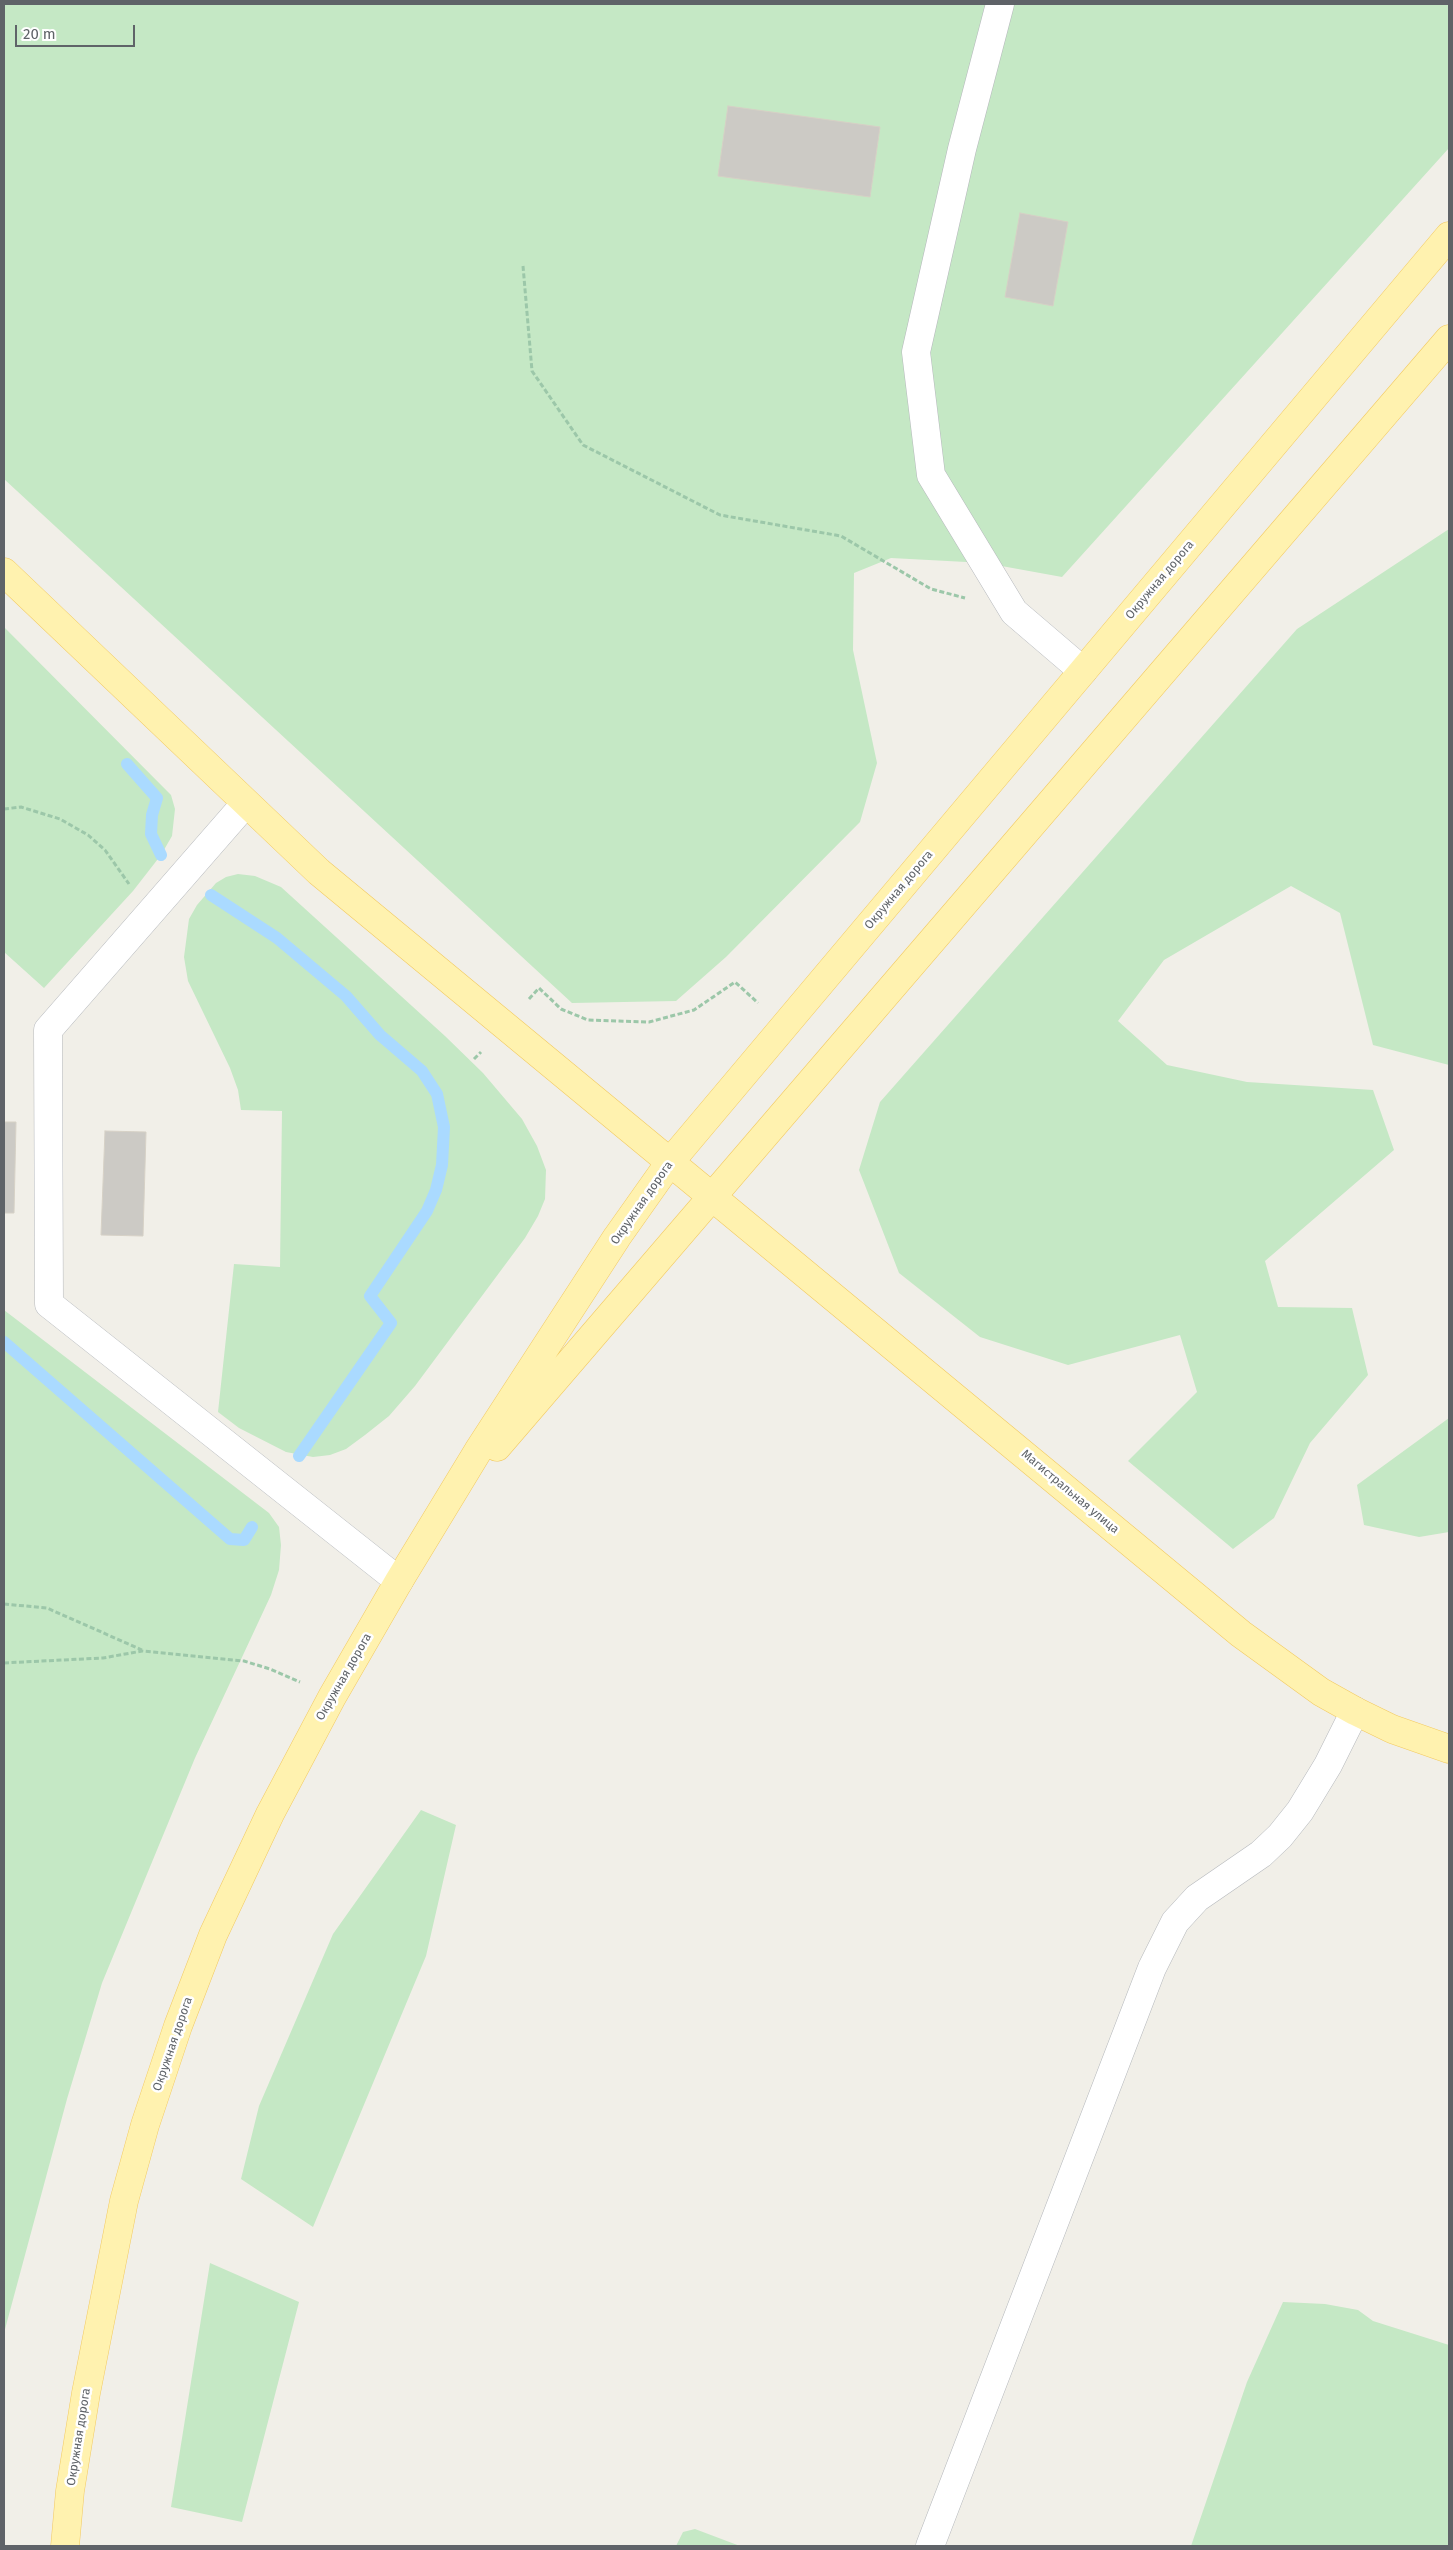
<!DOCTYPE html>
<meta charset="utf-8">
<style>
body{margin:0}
#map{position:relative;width:1453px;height:2550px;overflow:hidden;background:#f1efe8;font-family:"Fira Sans",sans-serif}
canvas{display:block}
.frame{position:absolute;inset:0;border:5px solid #5f6368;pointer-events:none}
.scale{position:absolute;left:15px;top:25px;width:120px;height:22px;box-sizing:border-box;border:2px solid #5f6368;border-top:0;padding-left:6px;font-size:15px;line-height:18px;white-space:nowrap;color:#5f6368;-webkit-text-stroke:4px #fff;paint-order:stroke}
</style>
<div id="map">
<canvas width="1453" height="2550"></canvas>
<div class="frame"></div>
<div class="scale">20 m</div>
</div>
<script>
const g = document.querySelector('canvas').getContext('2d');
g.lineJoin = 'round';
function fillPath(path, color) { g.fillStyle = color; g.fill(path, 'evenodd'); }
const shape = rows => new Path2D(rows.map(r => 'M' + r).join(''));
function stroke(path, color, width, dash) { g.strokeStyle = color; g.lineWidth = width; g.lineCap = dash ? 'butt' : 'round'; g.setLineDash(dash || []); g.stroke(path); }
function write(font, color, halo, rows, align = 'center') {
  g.font = font + ' "Fira Sans",sans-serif'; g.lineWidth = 5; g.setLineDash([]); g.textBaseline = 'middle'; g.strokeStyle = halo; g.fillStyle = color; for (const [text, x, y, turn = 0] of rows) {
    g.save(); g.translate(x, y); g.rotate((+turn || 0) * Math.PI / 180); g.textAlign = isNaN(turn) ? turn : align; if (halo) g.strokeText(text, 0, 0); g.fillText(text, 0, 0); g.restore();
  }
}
const green = shape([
 [4,4,1449,4,1449,148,1062,577,985,563,891,558,854,573,853,650,877,763,860,822,726,957,676,1001,572,1003,4,479],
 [1449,529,1449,1065,1373,1045,1340,913,1291,886,1164,960,1118,1021,1167,1065,1247,1082,1373,1090,1394,1150,1265,1261,1278,1307,1352,1308,1368,1375,1310,1443,1274,1518,1233,1549,1128,1461,1197,1392,1180,1335,1068,1365,980,1337,899,1273,859,1170,880,1102,1297,629],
 [4,627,171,795,175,809,172,836,161,855,133,891,44,988,4,952],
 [238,874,255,876,281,887,445,1036,483,1073,522,1119,537,1146,546,1170,545,1199,538,1216,525,1238,415,1386,389,1416,365,1435,346,1449,330,1455,313,1457,286,1452,239,1428,218,1412,234,1264,280,1267,282,1111,241,1110,238,1090,230,1068,188,981,184,957,189,919,197,905,216,883,226,877],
 [4,1310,269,1513,279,1527,281,1545,279,1570,271,1595,195,1758,102,1983,67,2099,4,2333],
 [1449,1418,1449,1532,1419,1537,1364,1525,1357,1485],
 [421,1810,456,1825,426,1956,313,2227,241,2179,259,2106,333,1934],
 [210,2263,299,2302,242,2522,171,2507],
 [1283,2302,1325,2304,1358,2310,1373,2321,1449,2345,1449,2546,1191,2546,1247,2382],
 [695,2529,740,2546,676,2546,683,2532]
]);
const stream = shape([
 [127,764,157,798,152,815,151,834,161,855],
 [211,895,277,938,346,996,380,1035,422,1071,437,1094,444,1127,442,1165,436,1190,427,1211,370,1296,391,1323,299,1456],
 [4,1342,230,1539,244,1540,252,1527]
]);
const building = shape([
 [728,106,880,127,870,197,718,176,728,106],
 [1020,213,1068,222,1053,306,1005,297,1020,213],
 [4,1122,16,1122,14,1213,4,1213,4,1122],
 [105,1131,146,1132,143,1236,101,1235,105,1131]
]);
const path = shape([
 [523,266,532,371,583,445,720,515,841,536,931,589,965,598],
 [4,809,21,807,60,819,88,835,105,850,129,884],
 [529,999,539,988,561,1009,588,1020,649,1022,694,1010,735,982,758,1003],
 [474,1059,481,1052],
 [4,1604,47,1608,142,1650],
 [4,1663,103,1658,142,1651,244,1661,270,1669,300,1682]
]);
const minor = shape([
 [1000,4,962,149,916,352,931,475,1014,612,1083,671],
 [245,804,48,1030,49,1304,399,1581],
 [930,2546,1152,1968,1175,1922,1197,1898,1261,1854,1280,1836,1300,1811,1328,1765,1355,1711]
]);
const major = shape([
 [4,572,319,872,1241,1634,1321,1692,1355,1711,1392,1729,1449,1749],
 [497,1447,1449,339],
 [65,2546,70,2491,86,2393,124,2201,145,2125,178,2026,213,1935,270,1814,332,1697,399,1581,478,1451,617,1237,670,1162,1449,236]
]);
const streetNames = [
 ["Окружная дорога",1160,580,-50],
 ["Окружная дорога",899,890,-50],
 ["Окружная дорога",642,1203,-55],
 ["Магистральная улица",1070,1492,40],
 ["Окружная дорога",344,1677,-60],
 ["Окружная дорога",173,2044,-71],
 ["Окружная дорога",79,2437,-81]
];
fillPath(green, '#c5e8c5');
stroke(stream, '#aadaff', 12);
fillPath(building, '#cccac5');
stroke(building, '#d6d1c6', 1);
stroke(minor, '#b5b8bc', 29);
stroke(major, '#f2c960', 29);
stroke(path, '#9cc7a9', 3, [5, 2.5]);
stroke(minor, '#fff', 28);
stroke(major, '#fff2af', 28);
write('12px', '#5f6368', '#fff', streetNames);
</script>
